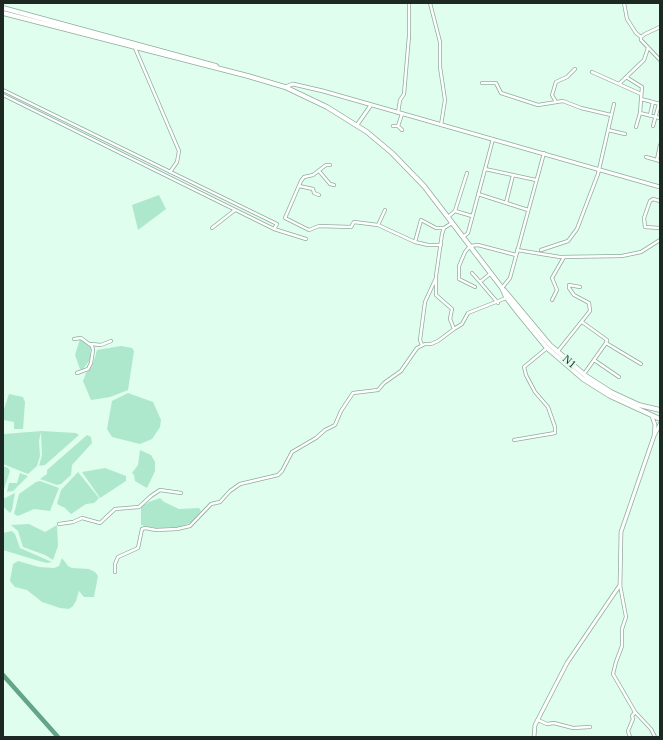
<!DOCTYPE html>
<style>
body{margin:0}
#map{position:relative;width:663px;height:740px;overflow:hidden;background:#dffeee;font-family:"Times New Roman",serif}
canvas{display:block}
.frame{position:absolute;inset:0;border:4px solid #1d2822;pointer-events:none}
</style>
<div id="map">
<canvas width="663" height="740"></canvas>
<div class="frame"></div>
</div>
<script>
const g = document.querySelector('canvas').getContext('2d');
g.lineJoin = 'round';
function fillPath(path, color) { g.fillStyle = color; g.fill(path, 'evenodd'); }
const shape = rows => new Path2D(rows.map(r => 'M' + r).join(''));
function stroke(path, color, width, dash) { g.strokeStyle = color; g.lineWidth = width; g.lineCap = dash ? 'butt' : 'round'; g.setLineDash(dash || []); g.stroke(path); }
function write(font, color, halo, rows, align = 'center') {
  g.font = font + ' "Times New Roman",serif'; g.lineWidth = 4; g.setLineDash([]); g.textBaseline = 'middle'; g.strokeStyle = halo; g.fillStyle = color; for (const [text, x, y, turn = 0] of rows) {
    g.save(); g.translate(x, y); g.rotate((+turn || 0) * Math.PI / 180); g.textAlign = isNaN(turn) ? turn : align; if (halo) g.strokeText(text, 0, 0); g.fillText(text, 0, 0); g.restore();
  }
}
const green = shape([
 [159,195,166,209,138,230,132,205],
 [80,339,91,346,90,360,83,369,80,369,75,355],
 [121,346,132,348,134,351,128,390,110,397,91,400,83,381,86,373,92,367,97,350],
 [128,393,153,402,161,420,160,427,152,439,140,444,112,437,107,429,112,401],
 [9,394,23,397,25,402,23,429,14,429,14,422,3,420,3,412],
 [42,431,76,433,79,435,45,465,39,466,42,455,41,432,39,441,40,456,37,466,28,474,3,464,4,434],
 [87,435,91,437,92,443,72,465,71,475,61,484,57,485,40,479,47,474,47,470],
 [140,450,151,455,155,462,155,471,147,488,135,481,134,475,132,473,138,465],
 [3,466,8,468,10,471,3,492],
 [105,468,126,476,126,481,100,498,82,472],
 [78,472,99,498,94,503,86,504,71,514,65,508,57,504,61,490],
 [20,473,28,476,13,491,7,492,9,483,17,483],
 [40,481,59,488,50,511,34,509,18,516,14,514,19,494,36,482],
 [15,493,12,510,10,513,3,506,3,499],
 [160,498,164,502,179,509,199,508,201,511,192,522,180,527,156,528,141,525,141,507,149,502],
 [29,524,45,532,57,525,58,546,53,560,45,555,23,547,18,531,11,525],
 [12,531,15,534,20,548,52,562,47,563,39,561,3,550,3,533],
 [62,558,68,566,72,568,89,569,95,572,98,576,94,597,84,597,79,591,76,601,73,606,69,609,60,608,42,602,27,590,15,587,10,581,13,564,18,561,39,567,54,568,59,566]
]);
const river = shape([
 [3,675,58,737]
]);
const street = shape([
 [430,3,440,42,440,67,445,100,441,125],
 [624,3,627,19,636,33,641,37],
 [660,27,645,34,641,37,641,40,660,60],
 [135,48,179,151,177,162,170,172],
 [592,72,641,94],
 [626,77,642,87,640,113,636,127],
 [482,83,496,83,501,93,538,105,563,101,581,108,611,115],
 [619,84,644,60,648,48],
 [3,90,277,224,274,229],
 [3,95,274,229,306,239],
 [641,99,660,104],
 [556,102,552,95,556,82,567,77,575,69],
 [398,113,400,100,404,94,409,36,409,3],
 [640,113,660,118],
 [650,115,653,102],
 [393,126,398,126,402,114],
 [398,126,402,130],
 [653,126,659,104],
 [608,130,625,134],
 [646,157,660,161],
 [657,160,660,145],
 [330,165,326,165,313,175,304,177,301,181,285,218,309,230,319,226,351,227,354,222,378,225],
 [485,169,536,180],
 [319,171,330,184,334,185],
 [299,186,313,189,314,193,319,195],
 [478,194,528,210],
 [660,201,653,199,650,201,644,218,645,227,660,228],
 [506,203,513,175],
 [385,210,378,225,415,242,428,245,441,245],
 [455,211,472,216],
 [448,217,455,211,467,173],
 [452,223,444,228,442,234,436,276,436,295,452,309,450,319,454,329,462,324,468,313,506,298],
 [212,228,235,210],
 [463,237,468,233,493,139],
 [415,242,421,220,436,228,444,228],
 [517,250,560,257,622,256,641,252,660,240],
 [541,250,568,241,577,229,598,174,614,104],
 [472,273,480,282,491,273],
 [480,282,498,303],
 [475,287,459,279,459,266,465,252,470,246,478,245,516,255],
 [502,288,510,278,544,153],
 [552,300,557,290,552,278,564,257],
 [582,322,607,340,606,343,641,364],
 [74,339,81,338,92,346,93,350,91,363,88,369,77,373],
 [91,344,101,345,111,341],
 [422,345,420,340,425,302,436,278],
 [558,351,590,311,589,303,574,295,569,288,569,285,580,287],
 [594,360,619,377],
 [584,374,606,343],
 [514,440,555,433,555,427,548,407,535,392,526,375,524,367,547,348],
 [59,524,73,522,82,518,100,523,115,509,139,507,151,496,160,490,181,493],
 [115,572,115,564,118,557,138,548,142,529,145,528,156,530,177,529,190,526,211,504,220,502,230,491,240,484,278,475,282,471,292,452,316,438,325,430,335,425,341,411,353,393,378,390,384,383,401,371,417,348,425,344,431,344,438,341,454,329],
 [620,585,626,617,622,629,622,646,616,662,613,674,635,712,651,729,655,737],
 [538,720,547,724,554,723,573,728,590,727],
 [630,737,628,731,633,719,632,716,635,712]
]);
const secondary = shape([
 [285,87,293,84,323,91,660,187],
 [357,125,371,105],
 [652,416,655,425,654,436,660,424],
 [534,737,535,725,567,663,620,585,621,532,654,436]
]);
const highway = shape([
 [3,8,216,66],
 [3,13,248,76,285,87,327,107,367,132,392,153,424,186,502,288,506,297,519,314,547,348,561,360,583,379,610,396,660,419],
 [504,290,550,345,586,376,611,392,639,405,660,410]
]);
const streetNames = [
 ["N1",569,362,41]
];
fillPath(green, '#ade8cc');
stroke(river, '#64a588', 4.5);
stroke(street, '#8fac9e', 4);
stroke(secondary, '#8fac9e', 4.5);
stroke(highway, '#8fac9e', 5.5);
stroke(street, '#fff', 2.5);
stroke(secondary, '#fff', 3);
stroke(highway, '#fff', 4);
write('11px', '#1d2822', '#dffeee', streetNames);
</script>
